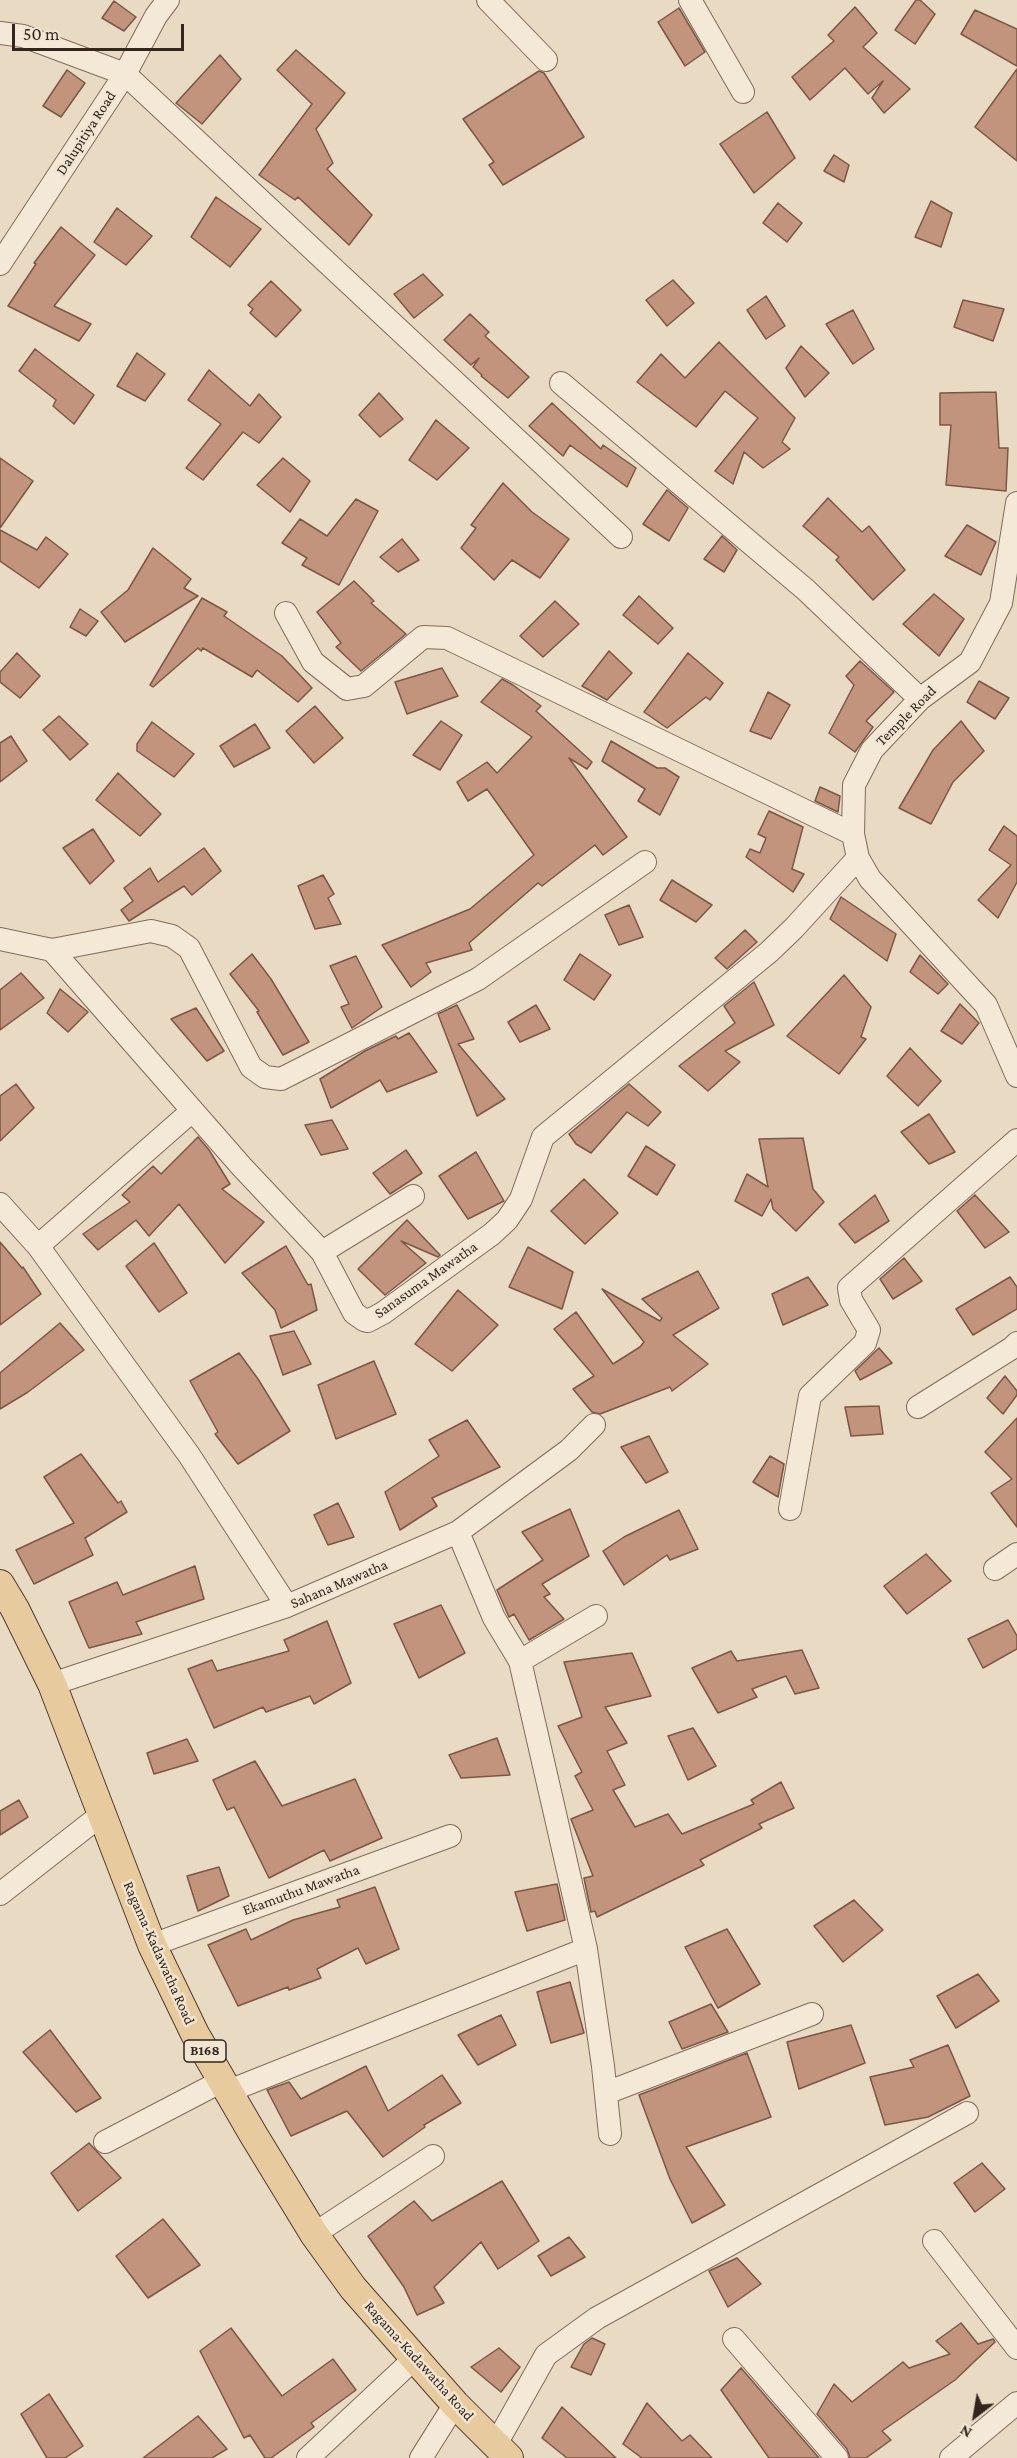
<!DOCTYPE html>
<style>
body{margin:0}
#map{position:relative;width:1017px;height:2458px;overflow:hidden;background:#e8dac3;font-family:"Crimson Pro",serif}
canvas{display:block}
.north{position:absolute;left:945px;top:2386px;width:60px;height:60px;-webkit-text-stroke:4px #f1e5d2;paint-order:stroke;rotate:211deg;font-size:16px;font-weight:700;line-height:24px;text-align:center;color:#32261f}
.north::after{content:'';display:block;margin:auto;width:21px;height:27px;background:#32261f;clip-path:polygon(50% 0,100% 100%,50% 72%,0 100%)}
.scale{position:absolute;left:12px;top:24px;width:172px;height:27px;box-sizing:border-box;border:3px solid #32261f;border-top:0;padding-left:8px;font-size:18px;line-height:21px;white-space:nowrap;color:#32261f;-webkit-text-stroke:4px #f1e5d2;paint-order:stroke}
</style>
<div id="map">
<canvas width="1017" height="2458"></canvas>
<div class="north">N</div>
<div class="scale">50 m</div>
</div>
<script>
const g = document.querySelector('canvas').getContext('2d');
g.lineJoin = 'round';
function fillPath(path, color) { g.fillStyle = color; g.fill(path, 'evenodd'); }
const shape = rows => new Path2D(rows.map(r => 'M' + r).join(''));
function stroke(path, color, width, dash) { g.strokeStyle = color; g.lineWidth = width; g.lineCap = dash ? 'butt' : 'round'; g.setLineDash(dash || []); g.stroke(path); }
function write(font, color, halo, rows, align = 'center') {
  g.font = font + ' "Crimson Pro",serif'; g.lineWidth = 5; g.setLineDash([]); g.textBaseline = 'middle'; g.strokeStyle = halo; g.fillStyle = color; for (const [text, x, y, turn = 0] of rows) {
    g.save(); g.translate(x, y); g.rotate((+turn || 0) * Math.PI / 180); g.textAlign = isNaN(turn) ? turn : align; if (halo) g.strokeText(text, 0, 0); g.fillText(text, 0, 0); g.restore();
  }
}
const building = shape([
 [916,0,920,0,935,14,915,44,895,30,916,0],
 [114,1,136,17,124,31,102,18,114,1],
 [855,7,877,33,863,47,910,89,884,113,872,98,883,81,868,94,845,68,810,100,792,77,834,41,828,35,855,7],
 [679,8,705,52,685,66,658,22,679,8],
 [975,10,1017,29,1017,66,961,34,975,10],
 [296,50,345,93,316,129,333,163,327,169,372,215,349,245,298,197,295,200,259,175,312,104,277,70,296,50],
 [220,55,241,79,202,124,176,103,220,55],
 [1017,69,1017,161,975,127,1017,69],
 [67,70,85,83,61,117,43,106,67,70],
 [539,71,544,73,584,137,503,185,489,165,494,162,463,119,539,71],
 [767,112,795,158,754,193,720,144,767,112],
 [834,155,849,165,844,182,824,171,834,155],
 [216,197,261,229,230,267,191,237,216,197],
 [931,201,952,213,941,247,915,237,931,201],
 [778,203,802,223,787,242,763,223,778,203],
 [117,208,152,236,126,265,94,242,117,208],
 [61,227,95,255,54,306,91,324,79,341,8,306,36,264,34,263,61,227],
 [423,274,443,295,414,318,394,294,423,274],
 [673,280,694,303,667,326,646,300,673,280],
 [271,281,301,310,276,337,250,313,253,309,248,305,271,281],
 [766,296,785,326,766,339,747,310,766,296],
 [963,300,1004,309,993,341,954,327,963,300],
 [853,310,874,349,853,364,826,324,853,310],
 [470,314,489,332,485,336,529,377,508,398,481,376,482,375,473,367,479,358,471,365,444,340,470,314],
 [719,342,795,418,782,442,790,449,763,468,744,452,733,484,715,471,758,418,725,391,696,427,637,382,661,354,685,378,719,342],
 [801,346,829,373,805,397,786,368,801,346],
 [35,349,94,395,74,424,53,406,56,400,19,371,35,349],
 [137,353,165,374,145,401,117,386,137,353],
 [209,370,250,406,259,394,281,417,259,443,243,432,203,480,186,468,221,424,188,400,209,370],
 [996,392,999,448,1008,448,1006,491,946,485,951,425,940,425,940,393,996,392],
 [379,393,403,419,380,437,359,415,379,393],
 [552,403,601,449,603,445,636,468,627,487,570,445,563,456,529,426,552,403],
 [436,420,469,448,437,480,409,460,436,420],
 [0,458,33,481,0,528,0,458],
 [283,458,310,481,290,512,257,485,283,458],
 [503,483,532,512,569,539,540,578,512,560,494,580,461,548,476,528,471,525,503,483],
 [667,490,688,508,669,541,643,524,667,490],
 [828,498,862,532,869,526,905,570,873,600,836,560,839,557,803,526,828,498],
 [356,499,378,511,339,585,302,565,307,558,282,543,300,519,327,536,356,499],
 [967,525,996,542,981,575,945,556,967,525],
 [0,530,37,550,46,537,68,554,39,588,0,561,0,530],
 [722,536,737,550,724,572,704,559,722,536],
 [402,539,419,560,398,572,380,557,402,539],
 [153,548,191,579,184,588,198,596,125,642,101,612,128,590,153,548],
 [354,581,374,601,371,603,406,634,361,671,336,647,341,643,317,612,354,581],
 [934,594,964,619,939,656,903,624,934,594],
 [639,596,673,628,658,644,623,615,639,596],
 [202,598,227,612,224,616,282,656,312,688,298,702,257,670,252,677,203,648,201,651,198,648,153,687,150,685,202,598],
 [555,601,579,624,543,657,520,636,555,601],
 [80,609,98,621,86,636,70,627,80,609],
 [609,651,632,673,607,700,582,686,609,651],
 [17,653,40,676,20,698,0,682,0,672,17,653],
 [688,653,723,683,710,700,706,697,667,728,644,712,688,653],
 [860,661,894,692,866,721,873,727,855,752,829,733,854,685,846,676,860,661],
 [442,668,458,696,407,714,395,682,442,668],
 [502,679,513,685,541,706,536,711,592,762,587,769,569,758,627,837,603,855,595,845,542,886,538,883,469,943,472,950,426,963,431,972,411,987,382,945,470,909,534,855,487,789,468,801,457,782,487,762,497,773,532,737,481,702,502,679],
 [979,681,1009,698,995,719,967,702,979,681],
 [768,692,790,705,771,739,750,731,768,692],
 [315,706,343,738,314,763,286,731,315,706],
 [59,716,88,744,70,760,43,730,59,716],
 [441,721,462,735,440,770,413,755,441,721],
 [961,721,984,751,953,782,931,824,899,808,933,750,961,721],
 [152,722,194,754,174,777,137,751,137,744,152,722],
 [255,724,270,748,234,767,220,746,255,724],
 [11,736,27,761,0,782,0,743,11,736],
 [611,741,657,768,665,768,679,777,660,815,638,801,645,789,602,761,611,741],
 [118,773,161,814,140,836,96,800,118,773],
 [820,787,840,796,838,812,815,801,820,787],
 [769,811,803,827,792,869,804,874,793,892,746,857,750,849,760,853,766,838,758,834,769,811],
 [1004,826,1017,836,1017,882,998,918,978,900,1011,865,989,850,1004,826],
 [93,829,114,861,90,884,63,848,93,829],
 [204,848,221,871,192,895,184,886,129,921,121,910,133,901,124,888,150,868,158,882,204,848],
 [323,875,334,894,328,898,341,924,315,929,298,886,323,875],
 [672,880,712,905,696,922,660,900,672,880],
 [841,897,896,934,887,961,830,919,841,897],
 [629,905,643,937,619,945,605,915,629,905],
 [745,930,757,942,727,969,715,958,745,930],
 [252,954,271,979,309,1042,283,1055,257,1012,259,1011,230,974,252,954],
 [580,954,611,975,594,1000,564,980,580,954],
 [920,955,948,984,938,994,910,972,920,955],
 [356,956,382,1007,352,1028,341,1007,349,1004,330,966,356,956],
 [21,973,44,998,0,1030,0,990,21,973],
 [844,975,871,1007,861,1037,866,1039,839,1074,787,1036,844,975],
 [754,982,774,1025,725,1051,740,1062,708,1091,679,1066,735,1023,724,1006,754,982],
 [60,989,88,1012,68,1032,47,1013,60,989],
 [960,1004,979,1023,962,1044,941,1031,960,1004],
 [457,1005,474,1039,458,1044,505,1099,477,1116,438,1014,457,1005],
 [536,1005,550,1029,520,1042,508,1022,536,1005],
 [196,1008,224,1051,207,1061,171,1019,196,1008],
 [409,1033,437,1072,387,1092,380,1080,331,1108,320,1079,365,1051,396,1036,398,1039,409,1033],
 [910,1048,941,1081,918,1106,887,1076,910,1048],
 [16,1084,34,1108,0,1141,0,1096,16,1084],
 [629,1084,661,1112,648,1126,627,1112,591,1153,576,1144,569,1134,629,1084],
 [929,1114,955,1152,929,1164,901,1132,929,1114],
 [332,1120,348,1149,321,1155,305,1125,332,1120],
 [198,1137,209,1150,230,1184,222,1189,264,1222,225,1263,179,1204,149,1236,136,1220,98,1250,83,1234,130,1202,122,1195,153,1166,161,1174,198,1137],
 [803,1138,813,1189,824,1202,796,1231,773,1209,771,1199,762,1216,735,1201,747,1174,768,1187,759,1139,803,1138],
 [646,1146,675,1165,657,1195,628,1176,646,1146],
 [406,1150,422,1173,390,1194,373,1173,406,1150],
 [476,1152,504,1201,468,1219,439,1176,476,1152],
 [584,1179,618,1213,585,1244,551,1211,584,1179],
 [875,1195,889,1221,855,1243,839,1224,875,1195],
 [975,1195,1009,1232,985,1248,957,1211,975,1195],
 [407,1220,440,1255,438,1257,401,1241,426,1263,385,1295,358,1269,407,1220],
 [0,1242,22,1268,23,1267,41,1294,0,1325,0,1242],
 [154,1243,187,1293,159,1312,126,1266,154,1243],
 [286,1246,308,1285,311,1284,317,1310,281,1328,275,1310,242,1273,286,1246],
 [528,1247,573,1272,562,1309,509,1287,528,1247],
 [904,1258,922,1281,893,1299,880,1279,904,1258],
 [698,1271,719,1308,673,1335,708,1364,672,1391,670,1387,600,1414,592,1412,573,1389,594,1376,554,1329,576,1312,613,1364,640,1347,644,1342,602,1289,660,1321,662,1318,642,1299,698,1271],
 [808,1277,828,1305,783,1325,772,1294,808,1277],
 [1010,1277,1017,1287,1017,1309,973,1335,956,1309,1010,1277],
 [458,1290,498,1325,452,1371,415,1344,458,1290],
 [60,1323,84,1350,28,1392,0,1409,0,1373,60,1323],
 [294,1331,311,1364,283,1375,270,1336,294,1331],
 [879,1348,892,1363,860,1380,855,1371,879,1348],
 [239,1353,258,1379,290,1431,238,1464,215,1434,218,1432,190,1381,239,1353],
 [374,1361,396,1414,336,1439,318,1385,374,1361],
 [1005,1376,1017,1391,1017,1395,1003,1414,987,1398,1005,1376],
 [879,1406,883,1434,851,1436,845,1407,879,1406],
 [1017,1418,1017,1527,991,1493,1012,1479,985,1452,1017,1418],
 [467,1420,500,1467,432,1498,437,1506,400,1530,385,1492,439,1456,429,1440,467,1420],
 [649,1436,668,1472,646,1483,621,1447,649,1436],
 [81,1454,118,1503,121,1501,127,1512,85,1538,93,1555,34,1584,16,1550,74,1523,44,1477,81,1454],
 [770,1456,784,1464,778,1497,753,1482,770,1456],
 [338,1503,354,1537,328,1545,314,1515,338,1503],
 [570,1509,589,1556,542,1584,550,1594,544,1597,564,1619,529,1640,514,1614,509,1617,497,1590,543,1560,522,1532,570,1509],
 [679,1510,698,1549,670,1560,667,1555,624,1585,603,1551,624,1537,679,1510],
 [926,1554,951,1581,907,1614,884,1586,926,1554],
 [195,1566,204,1599,136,1622,142,1634,89,1648,69,1602,117,1582,123,1595,195,1566],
 [441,1605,465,1653,419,1678,394,1624,441,1605],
 [1008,1620,1017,1636,1017,1649,983,1668,968,1639,1008,1620],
 [327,1621,351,1683,314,1704,310,1696,266,1712,263,1707,214,1728,188,1669,212,1660,217,1671,289,1651,284,1640,327,1621],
 [802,1650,819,1688,795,1694,786,1676,752,1689,757,1697,718,1713,692,1668,731,1651,737,1661,802,1650],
 [632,1653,651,1696,605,1707,627,1743,607,1751,625,1785,613,1790,635,1827,668,1814,682,1834,754,1804,751,1800,781,1782,794,1808,759,1824,762,1828,700,1860,704,1865,597,1917,595,1911,591,1912,584,1878,593,1876,571,1819,593,1810,575,1776,582,1772,558,1726,582,1717,564,1662,632,1653],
 [693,1728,716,1766,688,1780,668,1736,693,1728],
 [497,1738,510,1775,461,1778,449,1755,497,1738],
 [187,1739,198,1761,154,1774,147,1753,187,1739],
 [255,1761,282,1806,355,1779,382,1838,330,1861,324,1850,269,1878,234,1807,227,1810,213,1780,255,1761],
 [19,1800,28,1817,0,1835,0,1811,19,1800],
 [219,1867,229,1896,198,1911,187,1876,219,1867],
 [557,1884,565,1920,527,1931,515,1892,557,1884],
 [375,1887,399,1949,366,1964,358,1948,317,1969,321,1978,289,1990,288,1987,238,2006,208,1945,246,1929,251,1940,293,1920,340,1907,337,1900,375,1887],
 [854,1900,883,1930,843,1962,814,1926,854,1900],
 [727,1929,760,1984,718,2008,685,1947,727,1929],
 [978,1974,999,2001,956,2028,937,1996,978,1974],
 [570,1982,584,2033,551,2043,537,1992,570,1982],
 [711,2004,728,2032,682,2049,669,2022,711,2004],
 [501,2015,516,2045,478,2065,458,2035,501,2015],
 [851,2025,865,2063,799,2089,787,2042,851,2025],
 [50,2030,101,2098,76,2112,23,2052,50,2030],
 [948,2045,970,2096,928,2117,885,2125,870,2077,914,2067,910,2060,948,2045],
 [747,2053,771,2117,686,2147,725,2205,692,2223,670,2179,639,2095,747,2053],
 [366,2066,388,2111,442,2075,461,2103,424,2125,425,2127,383,2157,347,2111,291,2136,267,2090,289,2082,301,2099,366,2066],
 [89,2143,121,2178,78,2211,51,2173,89,2143],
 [982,2163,1005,2189,975,2212,954,2183,982,2163],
 [502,2181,539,2241,498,2269,481,2242,434,2287,444,2303,417,2315,404,2287,368,2236,414,2201,432,2221,502,2181],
 [163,2219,200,2265,148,2298,116,2256,163,2219],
 [569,2237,585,2257,551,2276,538,2256,569,2237],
 [737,2258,761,2284,728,2307,709,2271,737,2258],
 [961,2323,978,2344,993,2339,995,2342,955,2380,882,2431,891,2440,866,2458,850,2458,847,2449,817,2414,834,2384,852,2402,903,2362,909,2368,950,2354,936,2341,961,2323],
 [231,2328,282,2396,333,2359,356,2390,311,2423,314,2427,271,2458,265,2458,250,2435,244,2438,200,2351,231,2328],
 [592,2338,605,2344,591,2375,571,2367,584,2344,592,2338],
 [499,2348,520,2367,501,2392,471,2367,499,2348],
 [741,2368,819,2458,769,2458,721,2390,741,2368],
 [49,2394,83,2446,65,2458,47,2458,21,2414,49,2394],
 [647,2403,682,2441,690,2435,712,2458,642,2458,623,2444,647,2403],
 [562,2407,616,2458,567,2458,542,2438,562,2407],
 [198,2416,227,2449,212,2458,143,2458,198,2416]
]);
const minor = shape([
 [488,0,546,60],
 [690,0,743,92],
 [0,33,23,36,125,74,621,537],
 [0,264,125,74,156,16,168,0],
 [561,383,806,590,920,699],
 [1017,503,1001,603,970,662,920,699,872,750,854,785,853,834,858,858,870,879,986,1005,1017,1076],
 [286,613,313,662,347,689,364,686,423,637,447,638,853,834],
 [0,939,52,950,242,1167,322,1252,354,1313,364,1320,368,1321,383,1313,492,1234,507,1220,521,1199,543,1137,769,952,794,928,858,858],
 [52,950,151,931,172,936,189,948,251,1067,265,1077,281,1079,478,979,645,862],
 [0,1204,38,1246,189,1455,287,1606],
 [38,1246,192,1111],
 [322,1252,413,1196],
 [918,1407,1012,1348,1017,1343],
 [790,1509,810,1396,865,1343,869,1330,851,1300,849,1288,1017,1140],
 [458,1532,494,1618,520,1661,596,1616],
 [995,1569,1017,1554],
 [520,1661,586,1949,603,2066,610,2134],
 [52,1684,287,1606,458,1532,569,1450,594,1425],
 [0,1894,101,1815],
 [152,1945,450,1836],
 [229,2091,586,1949],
 [606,2093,812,2014],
 [105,2142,222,2081],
 [314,2234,433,2156],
 [934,2241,1017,2348],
 [734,2339,837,2458],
 [496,2444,546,2355,597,2318,967,2113],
 [308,2458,414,2359],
 [421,2458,455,2404],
 [951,2458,1017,2403]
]);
const major = shape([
 [0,1584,15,1609,52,1684,152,1945,195,2034,253,2134,314,2234,353,2288,455,2404,509,2458]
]);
const shields = [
 [205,2051,42]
];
const shieldNames = [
 ["B168",205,2051]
];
const streetNames = [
 ["Dalupitiya Road",86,133,-57],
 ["Temple Road",906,716,-45],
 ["Sanasuma Mawatha",426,1280,-35],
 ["Sahana Mawatha",339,1584,-23],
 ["Ekamuthu Mawatha",301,1890,-20],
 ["Ragama-Kadawatha Road",159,1953,66],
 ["Ragama-Kadawatha Road",419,2361,48]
];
fillPath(building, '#c2947e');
stroke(building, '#7d5645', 1.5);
stroke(minor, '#816c5c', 24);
stroke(major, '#4f3b30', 30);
stroke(minor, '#f4e8d6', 22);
stroke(major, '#e8ca9f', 28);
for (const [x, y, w] of shields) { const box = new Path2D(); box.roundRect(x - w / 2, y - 11, w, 22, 4.5); g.fillStyle = '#f1e5d2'; g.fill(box); stroke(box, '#32261f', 1.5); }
write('bold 14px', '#32261f', null, shieldNames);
write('15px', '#32261f', '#f1e5d2', streetNames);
</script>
